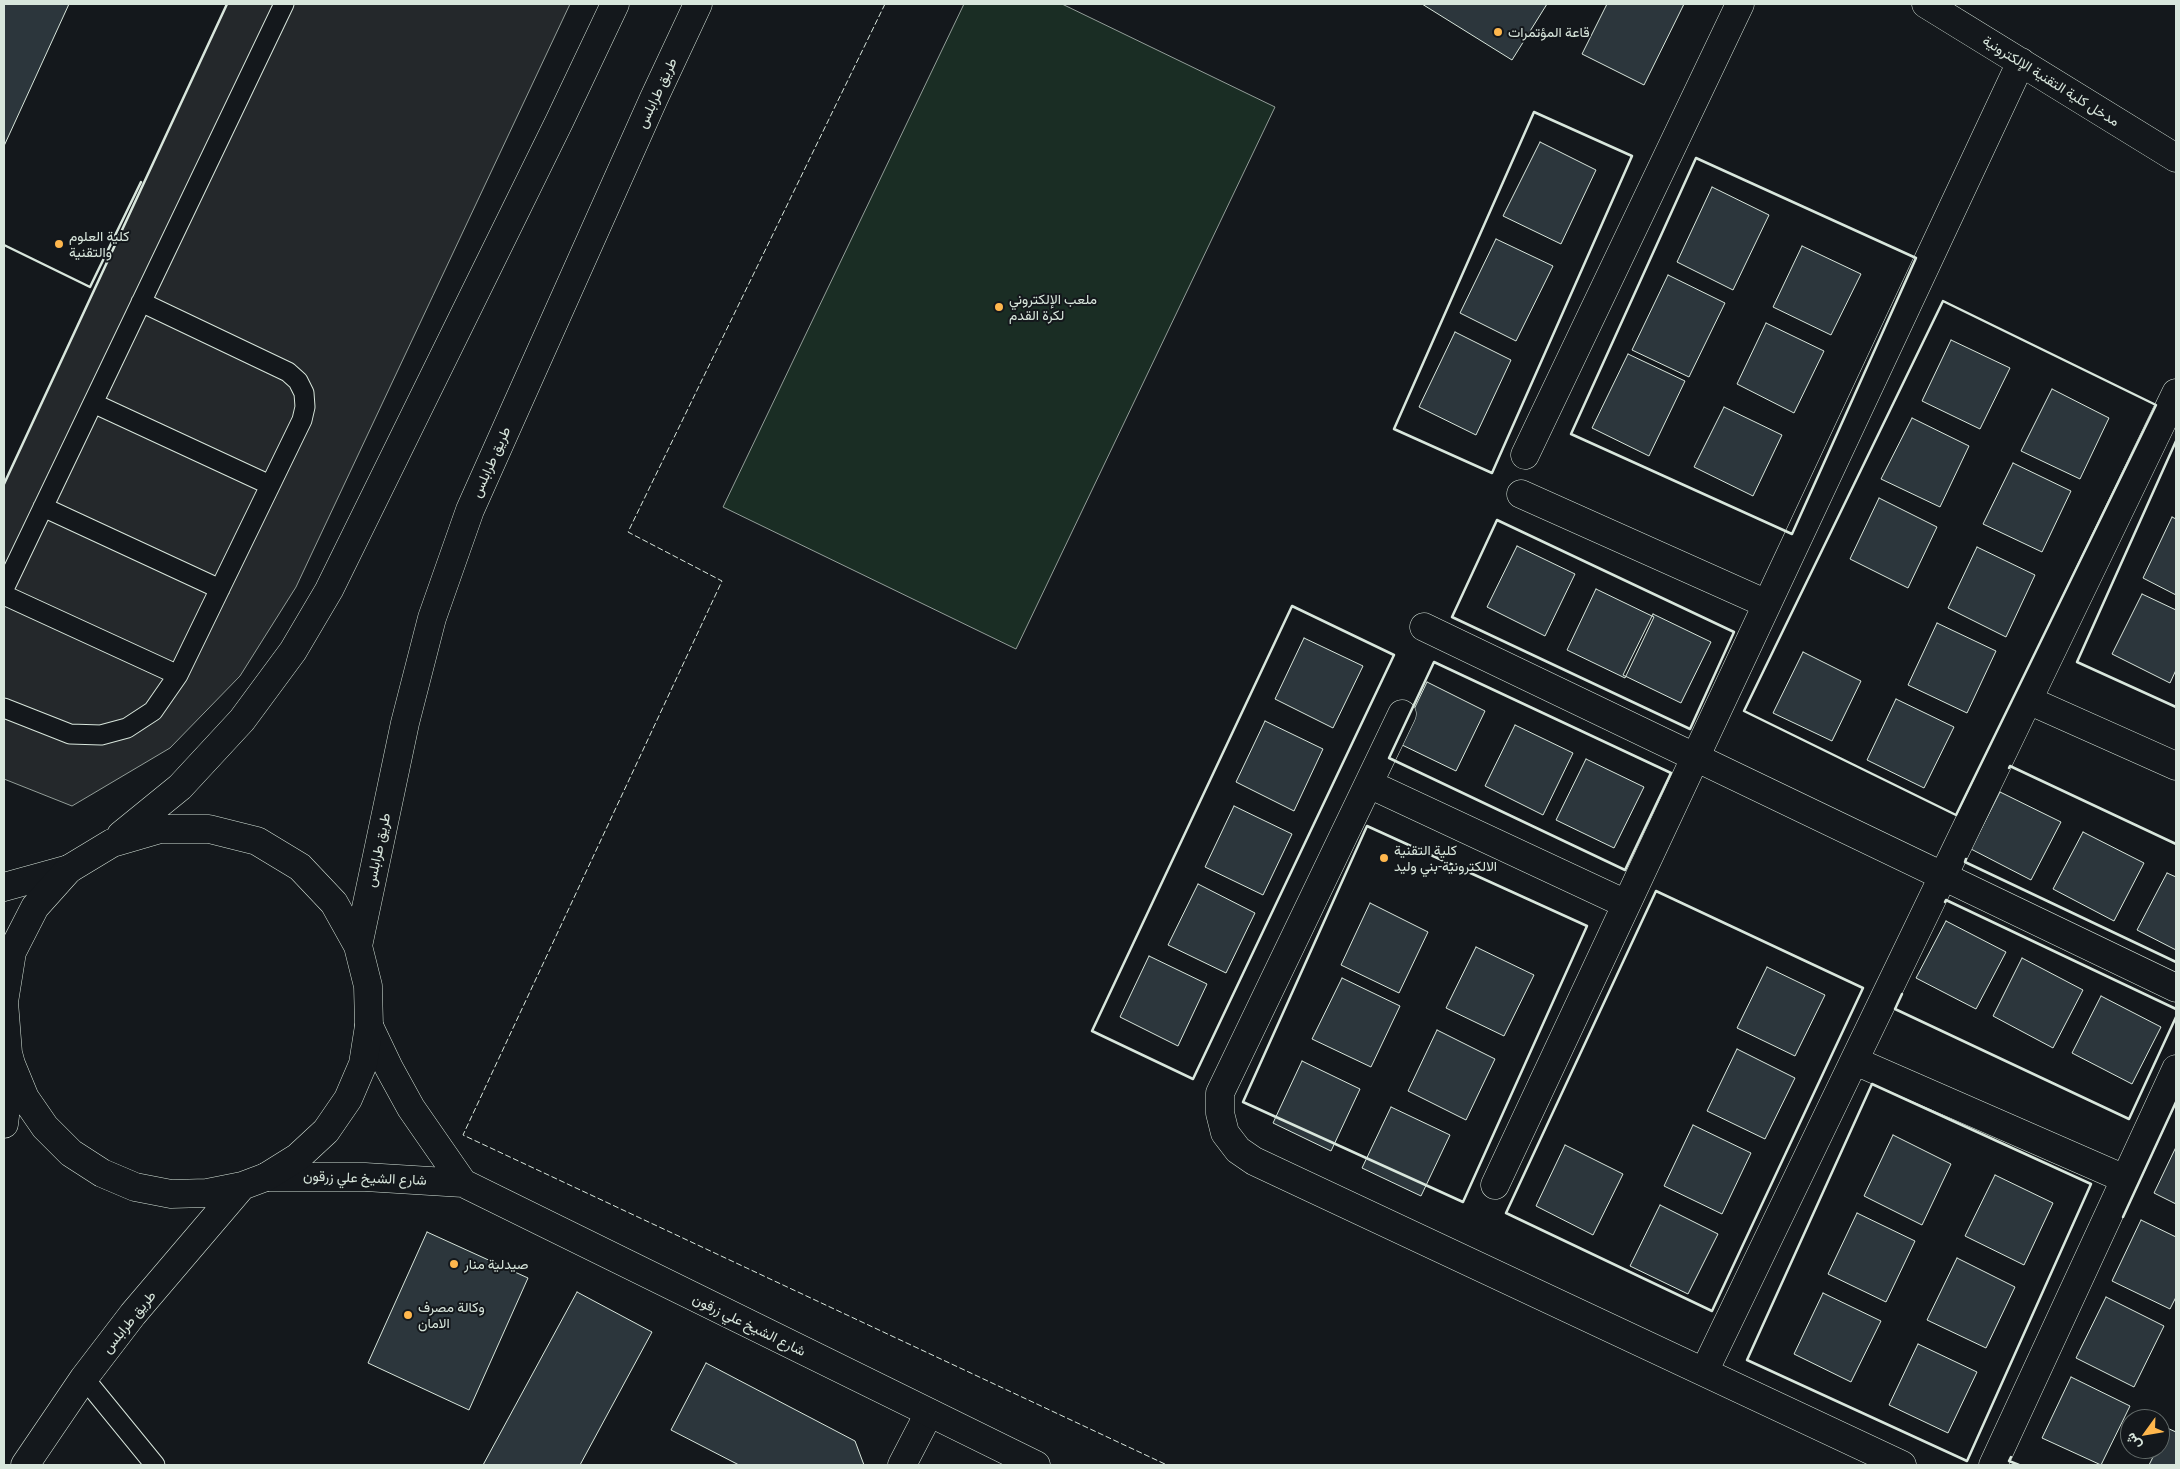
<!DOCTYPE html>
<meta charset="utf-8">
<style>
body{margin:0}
#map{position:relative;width:2180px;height:1469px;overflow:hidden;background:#14181c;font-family:Ubuntu,Vazirmatn,sans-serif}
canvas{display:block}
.frame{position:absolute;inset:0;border:5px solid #d8e6dc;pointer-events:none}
.north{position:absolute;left:2120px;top:1409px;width:50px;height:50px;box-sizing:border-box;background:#14181c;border:1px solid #626a69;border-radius:50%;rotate:238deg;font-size:14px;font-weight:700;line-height:20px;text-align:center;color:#d8e6dc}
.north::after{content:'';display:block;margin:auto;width:18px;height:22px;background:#ffb74d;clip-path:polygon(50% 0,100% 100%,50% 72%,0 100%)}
</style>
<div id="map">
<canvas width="2180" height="1469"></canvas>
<div class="frame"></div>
<div class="north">ش</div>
</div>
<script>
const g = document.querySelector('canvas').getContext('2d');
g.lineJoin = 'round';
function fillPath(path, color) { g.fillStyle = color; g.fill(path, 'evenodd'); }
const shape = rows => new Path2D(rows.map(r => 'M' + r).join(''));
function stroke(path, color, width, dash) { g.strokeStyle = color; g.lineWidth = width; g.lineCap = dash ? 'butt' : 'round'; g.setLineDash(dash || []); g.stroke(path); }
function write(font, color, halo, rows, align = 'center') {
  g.font = font + ' Ubuntu,Vazirmatn,sans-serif'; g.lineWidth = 4; g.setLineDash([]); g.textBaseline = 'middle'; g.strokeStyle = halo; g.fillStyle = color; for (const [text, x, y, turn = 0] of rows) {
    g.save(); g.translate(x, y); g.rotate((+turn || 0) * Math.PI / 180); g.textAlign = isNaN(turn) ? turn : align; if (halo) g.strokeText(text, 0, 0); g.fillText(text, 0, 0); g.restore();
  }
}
const green = shape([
 [964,4,1062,4,1275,107,1016,649,723,507,964,4]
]);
const parking = shape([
 [227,4,570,4,296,587,240,676,170,748,72,806,4,779,4,484,227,4]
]);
const building = shape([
 [4,4,69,4,4,146,4,4],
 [1422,4,1547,4,1512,60,1422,4],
 [1607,4,1684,4,1644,85,1582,54,1607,4],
 [1540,142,1596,170,1561,244,1503,216,1540,142],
 [1712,187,1769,215,1733,290,1677,262,1712,187],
 [1496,239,1553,266,1516,341,1460,313,1496,239],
 [1802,246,1861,274,1831,335,1773,307,1802,246],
 [1668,275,1725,303,1689,377,1632,350,1668,275],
 [1766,323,1824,351,1794,413,1737,384,1766,323],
 [1455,332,1511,360,1476,435,1419,407,1455,332],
 [1951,340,2010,368,1980,429,1922,401,1951,340],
 [1628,354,1685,381,1649,456,1592,428,1628,354],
 [2052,389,2109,418,2080,479,2021,451,2052,389],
 [1724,407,1782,435,1753,496,1694,467,1724,407],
 [1912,418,1969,446,1940,507,1881,479,1912,418],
 [2013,463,2071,491,2042,552,1983,524,2013,463],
 [1879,498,1937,527,1908,588,1850,559,1879,498],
 [2172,517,2176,519,2176,595,2143,578,2172,517],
 [1517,546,1575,574,1545,636,1487,607,1517,546],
 [1977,547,2035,575,2006,637,1948,608,1977,547],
 [1596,589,1654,617,1625,678,1567,650,1596,589],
 [2142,594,2176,610,2176,670,2170,683,2112,654,2142,594],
 [1653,614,1711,642,1681,703,1623,675,1653,614],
 [1937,623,1996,651,1967,713,1908,685,1937,623],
 [1304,638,1363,666,1333,728,1275,699,1304,638],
 [1803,652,1861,681,1832,741,1773,713,1803,652],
 [1427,682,1485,711,1456,771,1398,743,1427,682],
 [1896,699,1954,727,1924,788,1867,760,1896,699],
 [1265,721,1323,749,1294,811,1236,782,1265,721],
 [1515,725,1573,753,1543,815,1485,786,1515,725],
 [1586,759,1644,787,1614,848,1556,820,1586,759],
 [2000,792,2061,822,2031,880,1971,849,2000,792],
 [1234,806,1292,834,1263,895,1205,867,1234,806],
 [2083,832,2144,863,2114,921,2053,889,2083,832],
 [2167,873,2176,877,2176,950,2137,930,2167,873],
 [1198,884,1255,913,1226,973,1168,945,1198,884],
 [1370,903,1428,932,1399,993,1341,965,1370,903],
 [1946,921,2006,952,1976,1009,1916,978,1946,921],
 [1476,947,1534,975,1504,1036,1446,1008,1476,947],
 [1149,956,1207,984,1178,1046,1120,1017,1149,956],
 [2022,958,2083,990,2053,1048,1993,1016,2022,958],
 [1767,967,1825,995,1795,1056,1737,1028,1767,967],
 [1342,978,1400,1006,1371,1067,1312,1039,1342,978],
 [2101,996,2161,1027,2132,1084,2072,1053,2101,996],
 [1437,1030,1495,1059,1466,1120,1408,1091,1437,1030],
 [1737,1049,1795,1078,1765,1139,1707,1111,1737,1049],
 [1302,1061,1360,1089,1331,1151,1273,1123,1302,1061],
 [1391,1107,1450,1135,1421,1196,1362,1168,1391,1107],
 [1693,1125,1751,1153,1722,1214,1664,1186,1693,1125],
 [1893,1135,1951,1164,1922,1225,1864,1196,1893,1135],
 [1565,1145,1623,1174,1593,1235,1536,1206,1565,1145],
 [2176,1147,2176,1204,2154,1193,2176,1147],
 [1995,1175,2053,1203,2024,1265,1965,1236,1995,1175],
 [1660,1205,1718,1234,1688,1294,1630,1266,1660,1205],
 [1857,1213,1915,1241,1886,1302,1828,1274,1857,1213],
 [2141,1220,2176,1237,2176,1297,2170,1309,2112,1281,2141,1220],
 [427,1232,528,1278,469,1410,368,1363,427,1232],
 [1957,1258,2015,1287,1986,1348,1927,1320,1957,1258],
 [577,1292,652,1332,580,1465,483,1465,577,1292],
 [1823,1293,1881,1321,1851,1382,1794,1354,1823,1293],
 [2106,1297,2164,1326,2134,1387,2076,1358,2106,1297],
 [1918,1344,1977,1372,1948,1433,1889,1405,1918,1344],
 [706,1363,855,1441,864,1465,739,1465,671,1430,706,1363],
 [2071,1377,2130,1406,2101,1465,2042,1438,2071,1377],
 [2167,1428,2176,1432,2176,1465,2149,1465,2157,1449,2160,1449,2160,1443,2167,1428]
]);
const service = shape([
 [93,403,270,485],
 [43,507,220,589],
 [4,589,284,4],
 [4,595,178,675],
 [4,708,70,734,101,735,127,728,153,711,178,675,302,420,305,407,304,393,298,381,288,372,141,302],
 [84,1378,155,1465]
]);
const minor = shape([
 [1926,4,2176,158],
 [1525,455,1740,4],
 [1521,494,1767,604],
 [1424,627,2176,988],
 [2028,700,2176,766],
 [1402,714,1220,1093,1220,1113,1225,1133,1238,1150,1254,1161,1902,1465],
 [1369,784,1626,904],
 [1855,1061,2125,1179],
 [1495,1185,2021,62],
 [1704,1372,2176,393],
 [902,1465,929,1413],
 [1993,1465,2176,1069]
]);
const tertiary = shape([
 [4,887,69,869]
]);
const secondary = shape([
 [369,1026,389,1068,411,1108,463,1183],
 [266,1177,365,1177,463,1183,1036,1465]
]);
const trunk = shape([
 [121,835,180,787,242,720,293,651,329,590,560,120,615,4],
 [358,946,334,903,300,867,257,841,209,829,160,829,112,843,69,869,35,907,12,952,4,1002,8,1053,11,1064,25,1098,45,1127,71,1153,102,1173,135,1187,171,1194,207,1193,242,1186,266,1177,298,1157,326,1131,348,1099,363,1064,369,1026,368,986,358,946,405,723,432,618,470,510,654,98,698,4],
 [4,1124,11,1065],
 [25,1465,84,1378,133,1314,242,1186]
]);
const fence = shape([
 [885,4,628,532,722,581,463,1135,1167,1465]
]);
const wall = shape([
 [1534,112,1632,156,1492,473,1394,429,1534,112],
 [1696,158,1916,258,1792,534,1571,434,1696,158],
 [4,245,90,287,141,182],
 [1943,301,2156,405,1956,815,1744,711,1943,301],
 [2176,441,2077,662,2176,707],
 [4,484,227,4],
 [1497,520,1734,632,1690,729,1452,617,1497,520],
 [1292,606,1394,655,1193,1079,1092,1031,1292,606],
 [1434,662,1671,773,1625,870,1389,758,1434,662],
 [2009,768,2010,766,2176,844],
 [1367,826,1587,926,1463,1202,1243,1102,1367,826],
 [1966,859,1965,862,2176,962],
 [1656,891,1863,988,1712,1311,1506,1213,1656,891],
 [1945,902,1946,900,2176,1009],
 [1902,994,1895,1009,2129,1119,2176,1017],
 [1872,1084,2091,1184,1967,1461,1747,1360,1872,1084],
 [2123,1217,2176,1102],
 [2011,1457,2009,1461,2019,1465]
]);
const markers = [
 [1498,32,5,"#ffb74d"],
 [59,244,5,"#ffb74d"],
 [999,307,5,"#ffb74d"],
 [1384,858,5,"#ffb74d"],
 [454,1264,5,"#ffb74d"],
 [408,1315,5,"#ffb74d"]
];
const poiNames = [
 ["قاعة المؤتمرات",1508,32],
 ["كلية العلوم",69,236],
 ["والتقنية",69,252],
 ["ملعب الإلكتروني",1009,299],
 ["لكرة القدم",1009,315],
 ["كلية التقنية",1394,850],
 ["الالكترونية-بني وليد",1394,866],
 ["صيدلية منار",464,1264],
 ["وكالة مصرف",418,1307],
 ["الامان",418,1323]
];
const streetNames = [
 ["مدخل كلية التقنية الإلكترونية",2051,81,32],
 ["طريق طرابلس",657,93,-65],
 ["طريق طرابلس",491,462,-66],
 ["طريق طرابلس",378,850,-78],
 ["شارع الشيخ علي زرقون",365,1178,2],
 ["طريق طرابلس",129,1322,-51],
 ["شارع الشيخ علي زرقون",749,1325,26]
];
fillPath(green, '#1a2d24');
stroke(green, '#939e99', 1);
fillPath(parking, '#24282b');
stroke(parking, '#939e99', 1);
fillPath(building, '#2c363c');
stroke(building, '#d8e6dc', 1);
stroke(service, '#d8e6dc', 21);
stroke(minor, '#d8e6dc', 29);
stroke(tertiary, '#d8e6dc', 29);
stroke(secondary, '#d8e6dc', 29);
stroke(trunk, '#d8e6dc', 29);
stroke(service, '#14181c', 19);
stroke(minor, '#14181c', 28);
stroke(tertiary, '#14181c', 28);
stroke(secondary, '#14181c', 28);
stroke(trunk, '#14181c', 28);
stroke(fence, '#d8e6dc', 1, [6, 2.5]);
stroke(wall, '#d8e6dc', 2.5);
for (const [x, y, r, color] of markers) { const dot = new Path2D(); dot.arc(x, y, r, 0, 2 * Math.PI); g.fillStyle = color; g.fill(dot); stroke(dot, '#14181c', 2); }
write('14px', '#d8e6dc', '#14181c', poiNames, 'left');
write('14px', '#d8e6dc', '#14181c', streetNames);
</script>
